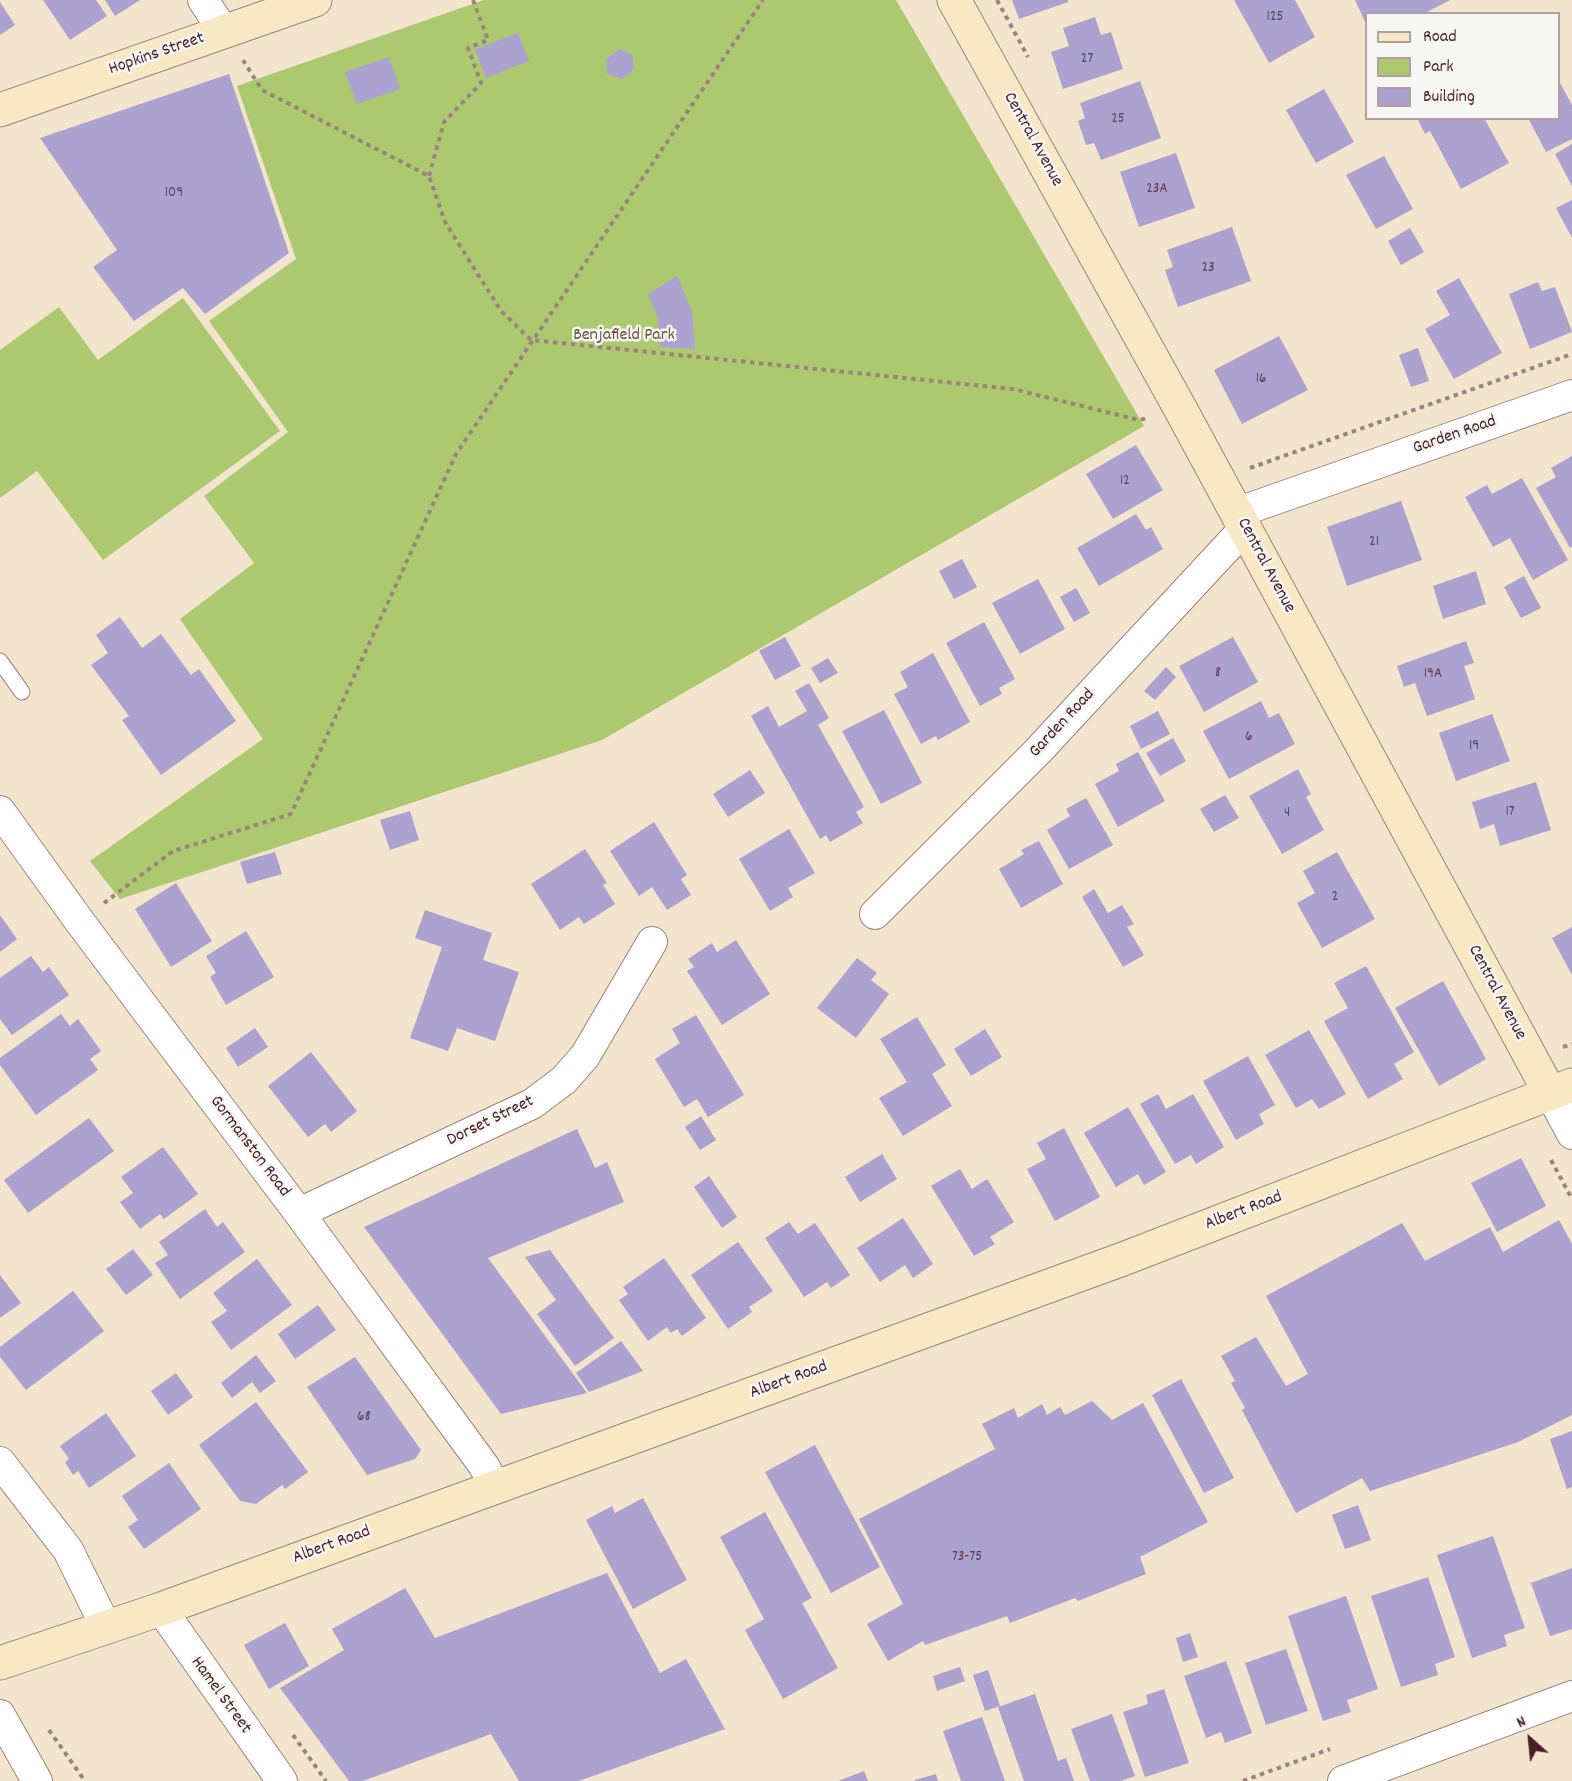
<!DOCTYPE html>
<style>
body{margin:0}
#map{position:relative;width:1572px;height:1781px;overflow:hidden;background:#f3e4cd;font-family:Dekko,sans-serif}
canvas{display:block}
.legend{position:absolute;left:1365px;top:12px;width:195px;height:108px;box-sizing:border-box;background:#f6f6f2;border:2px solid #b1a0a2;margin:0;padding:8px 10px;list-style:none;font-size:18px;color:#4a1f2b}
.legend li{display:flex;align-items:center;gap:12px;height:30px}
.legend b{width:30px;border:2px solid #b1a0a2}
.north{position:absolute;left:1500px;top:1709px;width:60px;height:60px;-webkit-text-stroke:4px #f6f6f2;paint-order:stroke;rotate:333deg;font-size:16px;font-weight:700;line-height:24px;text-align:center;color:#4a1f2b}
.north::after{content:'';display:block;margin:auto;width:21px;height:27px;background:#4a1f2b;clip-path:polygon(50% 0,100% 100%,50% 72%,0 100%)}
</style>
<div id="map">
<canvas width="1572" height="1781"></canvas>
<ul class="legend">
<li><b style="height:8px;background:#f8e8c3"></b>Road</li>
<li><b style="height:16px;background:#adc970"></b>Park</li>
<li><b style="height:16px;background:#aba2cf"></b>Building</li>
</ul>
<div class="north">N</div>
</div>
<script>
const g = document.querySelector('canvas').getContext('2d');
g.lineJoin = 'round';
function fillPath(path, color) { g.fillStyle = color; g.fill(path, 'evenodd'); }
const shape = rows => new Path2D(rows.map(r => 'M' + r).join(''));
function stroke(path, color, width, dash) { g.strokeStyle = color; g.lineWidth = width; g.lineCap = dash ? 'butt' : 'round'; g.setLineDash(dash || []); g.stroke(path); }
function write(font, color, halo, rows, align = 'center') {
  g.font = font + ' Dekko,sans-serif'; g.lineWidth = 5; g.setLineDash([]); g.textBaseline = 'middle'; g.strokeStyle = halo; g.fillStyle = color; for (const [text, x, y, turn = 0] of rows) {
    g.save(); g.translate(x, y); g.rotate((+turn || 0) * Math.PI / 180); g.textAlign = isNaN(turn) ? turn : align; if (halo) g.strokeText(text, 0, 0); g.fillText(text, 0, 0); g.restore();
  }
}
const green = shape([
 [484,0,896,0,1144,426,602,740,120,899,90,861,263,739,180,619,254,563,204,496,288,432,209,321,296,259,237,86],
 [183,298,280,431,103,560,37,471,0,498,0,350,59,307,98,360]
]);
const building = shape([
 [43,0,96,0,107,16,70,40],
 [105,0,140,0,115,16],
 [1012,0,1068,0,1068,2,1019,19],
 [1234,0,1295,0,1315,37,1269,63],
 [1355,0,1450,0,1423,14,1366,14,1366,24],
 [0,2,15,25,0,35],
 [1095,17,1101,35,1111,32,1123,69,1063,89,1051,52,1069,46,1063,28],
 [518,33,529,61,486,78,475,49],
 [619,49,633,55,634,70,622,79,607,74,606,59],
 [389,57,400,89,357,104,345,72],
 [229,74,289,253,205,314,183,288,134,321,93,267,117,250,40,138],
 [1558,79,1572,105,1572,139,1546,152,1528,118,1558,118],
 [1140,81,1161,138,1101,160,1094,143,1086,145,1078,121,1085,118,1080,103],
 [1324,89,1354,142,1316,163,1286,110],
 [1417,118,1484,118,1509,163,1461,189,1430,131,1425,134],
 [1572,144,1572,186,1555,154],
 [1176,153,1195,208,1139,227,1120,172],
 [1384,156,1413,209,1376,229,1346,175],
 [1572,200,1572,238,1556,208],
 [1232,227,1251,281,1178,307,1165,270,1173,267,1167,250],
 [1410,228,1424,252,1401,265,1388,241],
 [677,276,692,311,695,349,660,347,658,319,648,294],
 [1459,278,1502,353,1454,379,1425,329,1450,315,1436,291],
 [1538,282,1542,291,1555,287,1572,332,1530,349,1509,294],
 [1279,336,1308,390,1242,424,1214,370],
 [1418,348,1429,381,1411,387,1399,355],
 [1136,445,1163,490,1113,519,1086,474],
 [1572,456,1572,546,1570,548,1536,488,1556,477,1551,468],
 [1522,478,1568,560,1533,580,1510,538,1493,547,1465,497,1487,485,1492,494],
 [1401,501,1422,560,1347,586,1327,527],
 [1136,514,1146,530,1151,527,1163,549,1099,586,1077,548],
 [962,559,977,587,954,599,939,571],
 [1476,571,1486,604,1443,619,1433,586],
 [1524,576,1541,608,1521,618,1504,587],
 [1038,579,1065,629,1020,654,992,603],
 [1076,588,1090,613,1074,622,1060,597],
 [120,617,142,648,161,634,191,675,199,669,236,721,161,775,122,720,129,716,91,665,108,653,96,635],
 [984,622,1015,679,999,688,1002,694,980,706,946,643],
 [785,637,801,666,775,680,759,651],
 [1233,637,1258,682,1204,712,1179,666],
 [1466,641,1474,663,1464,666,1475,699,1427,716,1415,683,1404,687,1397,666],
 [933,653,970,722,938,740,936,736,921,744,894,694,908,687,900,672],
 [828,658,838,673,820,683,811,668],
 [1166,667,1176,677,1155,700,1144,691],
 [809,683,829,718,818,725,864,807,856,812,863,823,830,842,826,835,820,839,751,716,768,706,779,727,807,711,795,691],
 [1261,701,1269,718,1279,713,1295,744,1229,779,1203,731],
 [884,710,922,783,881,804,842,731],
 [1158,711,1170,734,1141,749,1130,726],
 [1492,714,1510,761,1456,781,1439,733],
 [1173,738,1186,761,1160,776,1146,753],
 [1138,752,1165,801,1118,827,1095,784,1119,771,1116,764],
 [1298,769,1311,794,1306,797,1324,830,1282,854,1249,796],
 [750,770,765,793,728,817,713,794],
 [1536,782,1551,830,1500,846,1494,824,1480,829,1472,802],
 [1225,795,1239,818,1214,832,1200,809],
 [1086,798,1113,845,1069,869,1047,830,1070,816,1066,809],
 [410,811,419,840,390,850,380,820],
 [654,822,687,875,681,879,691,895,667,910,652,887,639,896,610,851],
 [789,829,815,873,788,888,793,897,770,911,739,859],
 [1039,841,1063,884,1021,908,999,869,1024,854,1021,850],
 [585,849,607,883,603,885,615,904,584,924,579,917,560,930,531,884],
 [275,852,282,874,247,884,240,862],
 [1337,852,1375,919,1322,948,1297,903,1315,893,1303,871],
 [176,883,212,941,171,967,135,909],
 [1094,889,1108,913,1122,905,1134,924,1127,927,1144,955,1123,967,1082,897],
 [425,910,492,933,483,960,519,972,495,1041,457,1028,448,1051,410,1038,442,947,415,938],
 [0,915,17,939,0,952],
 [1572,927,1572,975,1552,938],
 [246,931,274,977,226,1005,210,977,216,973,206,956],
 [736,940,770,994,722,1025,687,971,694,967,688,959,712,943,717,952],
 [31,956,43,972,49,967,69,995,12,1035,0,1019,0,978],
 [857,958,877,973,871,980,889,994,856,1038,817,1008],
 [1366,966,1414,1052,1394,1064,1403,1079,1368,1099,1324,1021,1348,1008,1334,983],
 [1443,981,1486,1059,1439,1086,1395,1008],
 [61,1014,70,1026,78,1019,101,1051,90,1059,98,1070,36,1115,0,1065,0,1058],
 [696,1015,744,1095,708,1117,697,1099,684,1107,655,1059,680,1043,672,1029],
 [917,1017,946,1065,932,1074,952,1106,903,1136,879,1098,907,1082,880,1039],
 [255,1028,268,1047,238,1067,226,1048],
 [985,1029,1002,1057,971,1076,954,1049],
 [1309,1030,1346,1094,1319,1109,1312,1099,1296,1108,1265,1055],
 [311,1052,357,1111,331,1132,325,1124,308,1137,268,1086],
 [1248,1056,1275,1105,1259,1114,1264,1124,1236,1140,1203,1081],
 [1158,1094,1166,1109,1193,1094,1224,1147,1196,1164,1191,1155,1175,1164,1140,1104],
 [1128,1107,1166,1172,1144,1185,1138,1174,1116,1187,1084,1133],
 [701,1116,716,1140,700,1150,685,1127],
 [89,1118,114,1151,28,1213,4,1180],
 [1064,1128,1100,1197,1055,1221,1027,1169,1046,1159,1037,1143],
 [577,1129,595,1168,607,1162,624,1202,488,1258,587,1393,501,1414,364,1227],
 [163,1147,198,1194,164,1219,160,1214,140,1229,120,1202,133,1193,121,1177],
 [882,1154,897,1179,860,1202,845,1177],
 [1521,1158,1546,1206,1497,1232,1471,1183],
 [960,1169,972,1189,987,1179,1014,1222,990,1237,995,1244,974,1256,931,1186],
 [709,1176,737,1217,722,1228,694,1187],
 [205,1209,217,1227,223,1222,245,1252,180,1299,155,1263,168,1255,159,1242],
 [903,1218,933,1264,913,1278,905,1265,880,1282,857,1248],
 [1559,1220,1572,1244,1572,1415,1518,1442,1370,1491,1362,1478,1296,1513,1242,1410,1245,1408,1231,1383,1235,1381,1221,1356,1256,1337,1286,1386,1308,1374,1266,1296,1402,1223,1425,1261,1490,1227,1503,1252],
 [789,1222,798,1234,815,1223,850,1275,831,1288,827,1282,804,1297,765,1238],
 [738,1242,773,1291,749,1307,752,1312,728,1329,691,1275],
 [133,1249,153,1275,126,1295,106,1269],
 [550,1250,614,1338,575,1366,537,1314,556,1300,525,1257],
 [664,1258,706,1318,682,1336,677,1329,671,1333,667,1327,648,1341,619,1300,628,1294,623,1287],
 [257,1259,292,1305,231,1350,211,1322,227,1311,213,1293],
 [0,1275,21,1303,0,1318],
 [73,1291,104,1331,26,1390,0,1357,0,1347],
 [318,1305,336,1330,295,1359,278,1334],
 [621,1341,643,1371,589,1392,576,1373],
 [256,1355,276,1381,260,1393,252,1382,232,1398,221,1383],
 [355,1357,421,1450,415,1459,367,1475,307,1387],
 [176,1373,193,1397,168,1415,151,1391],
 [1181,1379,1234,1478,1204,1493,1152,1395],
 [1092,1401,1112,1420,1143,1403,1208,1522,1140,1557,1146,1574,1078,1601,1075,1598,1010,1623,1007,1616,925,1645,923,1641,888,1661,867,1624,903,1604,859,1519,995,1449,982,1424,1014,1408,1018,1418,1042,1404,1047,1415,1060,1407,1065,1415],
 [256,1402,308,1472,285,1489,282,1485,256,1504,240,1501,199,1445],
 [106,1413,136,1456,89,1488,78,1471,73,1475,65,1462,69,1459,60,1446],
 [1572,1431,1572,1487,1567,1489,1550,1439],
 [815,1445,880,1567,831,1593,765,1472],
 [169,1463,201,1509,144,1549,128,1527,138,1520,122,1496],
 [643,1498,687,1580,633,1609,586,1520,612,1506,615,1513],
 [1358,1505,1371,1540,1345,1549,1332,1515],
 [765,1512,812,1598,802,1603,838,1668,783,1699,745,1630,764,1619,720,1537],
 [1493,1536,1525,1628,1504,1635,1507,1646,1472,1658,1437,1555],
 [1572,1568,1572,1629,1550,1636,1531,1583],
 [607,1573,660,1673,686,1659,725,1729,579,1781,519,1781,491,1734,363,1781,349,1781,280,1688,344,1650,332,1629,405,1588,435,1638],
 [1428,1577,1455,1657,1435,1664,1438,1675,1401,1687,1371,1596],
 [1346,1596,1378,1689,1347,1700,1351,1712,1323,1721,1288,1616],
 [285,1623,309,1666,269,1689,244,1645],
 [1190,1633,1198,1657,1183,1662,1176,1638],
 [1286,1649,1308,1711,1266,1725,1245,1663],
 [1226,1661,1252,1733,1225,1743,1221,1732,1206,1738,1184,1676],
 [960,1667,965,1681,937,1691,933,1676],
 [988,1670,1000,1706,985,1711,973,1675],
 [1164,1689,1189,1763,1145,1777,1123,1712,1148,1704,1146,1695],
 [1035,1694,1058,1761,1066,1758,1074,1781,1024,1781,998,1707],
 [1112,1714,1135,1776,1121,1781,1090,1781,1071,1729],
 [982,1717,1005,1781,961,1781,943,1731],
 [864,1771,868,1781,838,1781],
 [936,1774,938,1781,915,1781,915,1780]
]);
const path = shape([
 [997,0,1028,57],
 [243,60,262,90,429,176,445,222,501,311,531,340,1013,389,1139,420,1148,418],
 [429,176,444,122,481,83,468,48,488,40,473,0],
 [1250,468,1572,354],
 [104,903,173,851,291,814,456,454,763,0],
 [1563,1047,1572,1044],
 [1551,1160,1572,1199],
 [49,1730,85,1781],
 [293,1735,326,1781],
 [1243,1781,1330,1749]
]);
const lane = shape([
 [0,661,22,692]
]);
const street = shape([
 [203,0,224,32],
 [1236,513,1572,395],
 [0,811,80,922,299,1213,484,1466,495,1487],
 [875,914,1038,751,1244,529],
 [1550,1093,1572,1134],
 [299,1213,532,1104,564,1080,585,1056,652,942],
 [0,1462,68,1550,106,1627],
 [161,1609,282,1781],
 [0,1715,37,1781],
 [1343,1781,1572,1696]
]);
const secondary = shape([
 [954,0,1181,410,1550,1093],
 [0,110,315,0],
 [0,1663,161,1609,1123,1259,1572,1085]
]);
const numberNames = [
 ["125",1275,18],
 ["27",1087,60],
 ["25",1118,120],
 ["23A",1157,190],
 ["109",174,194],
 ["23",1208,269],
 ["16",1261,380],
 ["12",1125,482],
 ["21",1374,543],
 ["8",1218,674],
 ["19A",1433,675],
 ["6",1249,738],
 ["19",1474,747],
 ["17",1510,813],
 ["4",1287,814],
 ["2",1335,898],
 ["68",364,1418],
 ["73-75",967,1558]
];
const streetNames = [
 ["Hopkins Street",157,55,-19],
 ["Central Avenue",1032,140,61],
 ["Garden Road",1455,436,-19],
 ["Central Avenue",1265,566,62],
 ["Garden Road",1063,724,-47],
 ["Central Avenue",1496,993,62],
 ["Dorset Street",491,1122,-26],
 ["Gormanston Road",249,1147,53],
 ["Albert Road",1244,1212,-21],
 ["Albert Road",789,1381,-20],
 ["Albert Road",332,1546,-20],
 ["Hamel Street",220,1696,54]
];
const parkNames = [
 ["Benjafield Park",624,337]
];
fillPath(green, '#adc970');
fillPath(building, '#aba2cf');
stroke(lane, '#9e827c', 17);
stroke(street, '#9e827c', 32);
stroke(secondary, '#9e827c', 35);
stroke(path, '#9e827c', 4, [4.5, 4.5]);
stroke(lane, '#fff', 15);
stroke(street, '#fff', 30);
stroke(secondary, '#f8e8c3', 33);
write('15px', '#624054', null, numberNames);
write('18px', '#4a1f2b', '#f6f6f2', streetNames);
write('18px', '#685240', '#f6f6f2', parkNames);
</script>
